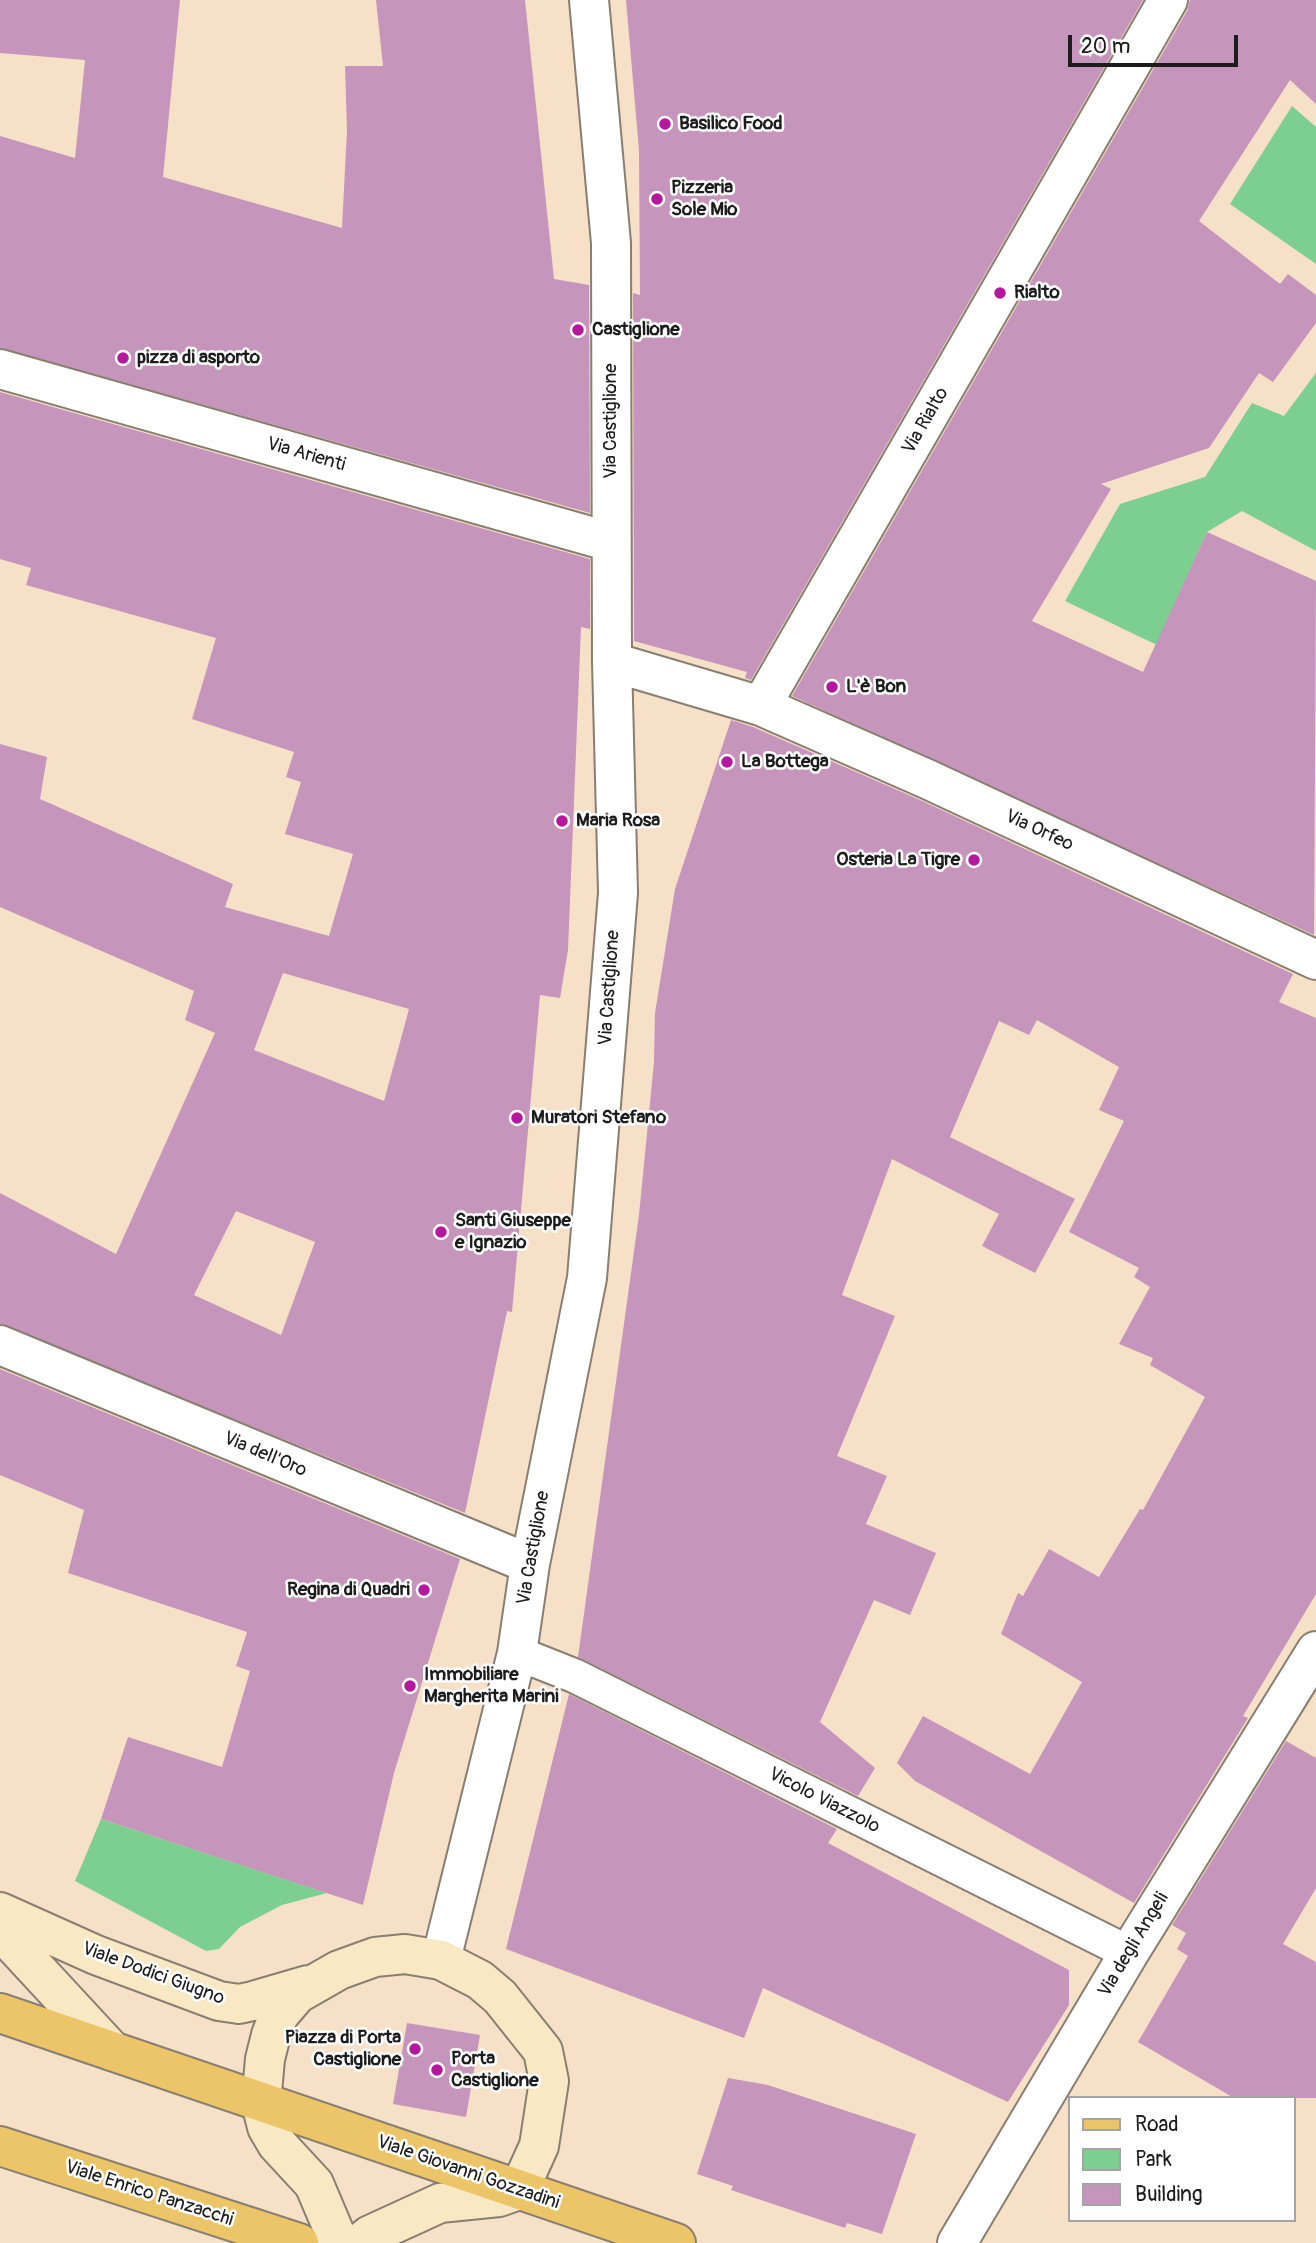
<!DOCTYPE html>
<meta charset="utf-8">
<style>
body{margin:0}
#map{position:relative;width:1316px;height:2243px;overflow:hidden;background:#f6e0c8;font-family:Pangolin,sans-serif}
canvas{display:block}
.legend{position:absolute;left:1068px;top:2096px;width:228px;height:126px;box-sizing:border-box;background:#fff;border:2px solid #a4a4a4;margin:0;padding:9px 12px;list-style:none;font-size:21px;color:#1c1c1c}
.legend li{display:flex;align-items:center;gap:14px;height:35px}
.legend b{width:35px;border:2px solid #a4a4a4}
.scale{position:absolute;left:1068px;top:35px;width:170px;height:32px;box-sizing:border-box;border:4px solid #1c1c1c;border-top:0;padding-left:9px;font-size:21px;line-height:24px;white-space:nowrap;color:#1c1c1c;-webkit-text-stroke:5px #fff;paint-order:stroke}
</style>
<div id="map">
<canvas width="1316" height="2243"></canvas>
<ul class="legend">
<li><b style="height:9px;background:#edc569"></b>Road</li>
<li><b style="height:19px;background:#7dcf90"></b>Park</li>
<li><b style="height:19px;background:#c695bb"></b>Building</li>
</ul>
<div class="scale">20 m</div>
</div>
<script>
const g = document.querySelector('canvas').getContext('2d');
g.lineJoin = 'round';
function fillPath(path, color) { g.fillStyle = color; g.fill(path, 'evenodd'); }
const shape = rows => new Path2D(rows.map(r => 'M' + r).join(''));
function stroke(path, color, width, dash) { g.strokeStyle = color; g.lineWidth = width; g.lineCap = dash ? 'butt' : 'round'; g.setLineDash(dash || []); g.stroke(path); }
function write(font, color, halo, rows, align = 'center') {
  g.font = font + ' Pangolin,sans-serif'; g.lineWidth = 5; g.setLineDash([]); g.textBaseline = 'middle'; g.strokeStyle = halo; g.fillStyle = color; for (const [text, x, y, turn = 0] of rows) {
    g.save(); g.translate(x, y); g.rotate((+turn || 0) * Math.PI / 180); g.textAlign = isNaN(turn) ? turn : align; if (halo) g.strokeText(text, 0, 0); g.fillText(text, 0, 0); g.restore();
  }
}
const green = shape([
 [1292,106,1316,127,1316,264,1230,204],
 [1316,373,1316,551,1242,511,1207,532,1157,645,1065,601,1120,504,1205,477,1252,403,1284,416],
 [101,1819,327,1893,282,1905,240,1927,219,1949,206,1951,75,1881]
]);
const building = shape([
 [0,0,180,0,163,177,342,228,347,130,345,66,383,66,376,0,525,0,554,279,589,285,590,513,0,348,0,136,75,158,85,60,0,53],
 [626,0,1143,0,751,680,745,678,747,672,634,641,633,293,640,295,639,150],
 [1190,0,1316,0,1316,104,1290,80,1199,221,1280,284,1288,274,1316,295,1316,323,1273,382,1259,373,1209,448,1101,484,1111,489,1032,621,1143,672,1207,532,1316,581,1314,935,792,696,1187,11],
 [0,392,590,559,590,629,581,627,568,950,560,998,540,995,512,1312,507,1311,465,1513,0,1324,0,1193,116,1254,215,1033,185,1020,194,991,0,907,0,744,47,757,40,799,233,884,225,907,329,936,353,854,285,834,301,782,286,777,294,752,192,719,216,638,26,585,31,568,0,559],
 [283,973,409,1009,384,1101,254,1050],
 [236,1211,315,1242,281,1335,194,1295],
 [731,720,753,727,918,799,1293,974,1279,1002,1316,1018,1316,1594,1243,1716,1248,1718,1134,1903,915,1781,897,1763,923,1716,1030,1774,1082,1682,1001,1634,1018,1593,1023,1596,1049,1549,1099,1577,1140,1509,1143,1510,1205,1397,1150,1365,1153,1358,1119,1344,1150,1287,1134,1277,1139,1268,1069,1232,1124,1121,1099,1110,1119,1067,1037,1020,1029,1035,999,1021,950,1137,1075,1199,1035,1273,982,1246,999,1214,892,1159,842,1295,895,1316,837,1456,887,1476,866,1524,936,1553,910,1615,874,1600,820,1722,875,1768,858,1796,578,1657,639,1215,654,1062,655,1013,675,889],
 [0,1369,460,1559,394,1773,363,1905,101,1819,128,1737,222,1767,250,1671,236,1666,247,1632,68,1573,84,1510,0,1475],
 [569,1694,837,1829,828,1843,1069,1970,1069,2005,1008,2102,763,1988,744,2038,506,1949],
 [1286,1741,1316,1758,1316,1888,1283,1944,1316,1962,1316,2098,1234,2098,1138,2042,1188,1956,1177,1949,1186,1933,1172,1925],
 [407,2023,480,2035,466,2117,393,2104],
 [728,2078,768,2085,916,2134,882,2234,847,2223,845,2228,731,2190,733,2186,697,2174]
]);
const lane = shape([
 [517,1653,575,1676,1129,1953]
]);
const street = shape([
 [0,369,611,542],
 [612,662,761,706,1168,0],
 [761,706,927,779,1316,960],
 [0,1345,530,1564],
 [441,1960,517,1653,530,1564,587,1278,618,893,612,662,611,243,589,0],
 [957,2243,1129,1953,1316,1651]
]);
const secondary = shape([
 [0,1912,96,1955,219,2001,239,2004,253,2001,308,1985],
 [0,1930,112,2051],
 [339,2243,314,2184,277,2144,267,2127,261,2103,265,2059,271,2035,279,2015,297,1994,339,1970,375,1957,405,1954,441,1960,480,1980,500,1997,543,2051,549,2081,539,2146,519,2190,499,2197,440,2203,370,2235,360,2243]
]);
const primary = shape([
 [0,2013,676,2243],
 [0,2146,299,2243]
]);
const markers = [
 [665,124,7,"#b5179e"],
 [657,199,7,"#b5179e"],
 [1000,293,7,"#b5179e"],
 [578,330,7,"#b5179e"],
 [123,358,7,"#b5179e"],
 [832,687,7,"#b5179e"],
 [727,762,7,"#b5179e"],
 [562,821,7,"#b5179e"],
 [974,860,7,"#b5179e"],
 [517,1118,7,"#b5179e"],
 [441,1232,7,"#b5179e"],
 [424,1590,7,"#b5179e"],
 [410,1686,7,"#b5179e"],
 [415,2049,7,"#b5179e"],
 [437,2070,7,"#b5179e"]
];
const poiNames = [
 ["Basilico Food",679,124],
 ["Pizzeria",671,188],
 ["Sole Mio",671,210],
 ["Rialto",1014,293],
 ["Castiglione",592,330],
 ["pizza di asporto",137,358],
 ["L'è Bon",846,687],
 ["La Bottega",741,762],
 ["Maria Rosa",576,821],
 ["Osteria La Tigre",960,860,"right"],
 ["Muratori Stefano",531,1118],
 ["Santi Giuseppe",455,1221],
 ["e Ignazio",455,1243],
 ["Regina di Quadri",410,1590,"right"],
 ["Immobiliare",424,1675],
 ["Margherita Marini",424,1697],
 ["Piazza di Porta",401,2038,"right"],
 ["Castiglione",401,2060,"right"],
 ["Porta",451,2059],
 ["Castiglione",451,2081]
];
const streetNames = [
 ["Via Castiglione",611,421,-90],
 ["Via Rialto",926,421,-60],
 ["Via Arienti",306,455,16],
 ["Via Orfeo",1039,831,25],
 ["Via Castiglione",610,988,-86],
 ["Via dell'Oro",265,1455,23],
 ["Via Castiglione",534,1548,-80],
 ["Vicolo Viazzolo",824,1801,27],
 ["Via degli Angeli",1134,1945,-59],
 ["Viale Dodici Giugno",153,1974,20],
 ["Viale Giovanni Gozzadini",468,2173,19],
 ["Viale Enrico Panzacchi",149,2194,18]
];
fillPath(green, '#7dcf90');
fillPath(building, '#c695bb');
stroke(lane, '#897e72', 37);
stroke(street, '#897e72', 42);
stroke(secondary, '#897e72', 42);
stroke(primary, '#897e72', 42);
stroke(lane, '#fff', 33);
stroke(street, '#fff', 38);
stroke(secondary, '#f8e8c3', 38);
stroke(primary, '#edc569', 38);
for (const [x, y, r, color] of markers) { const dot = new Path2D(); dot.arc(x, y, r, 0, 2 * Math.PI); g.fillStyle = color; g.fill(dot); stroke(dot, '#fff', 2.5); }
write('bold 19px', '#1c1c1c', '#fff', poiNames, 'left');
write('19px', '#1c1c1c', '#fff', streetNames);
</script>
